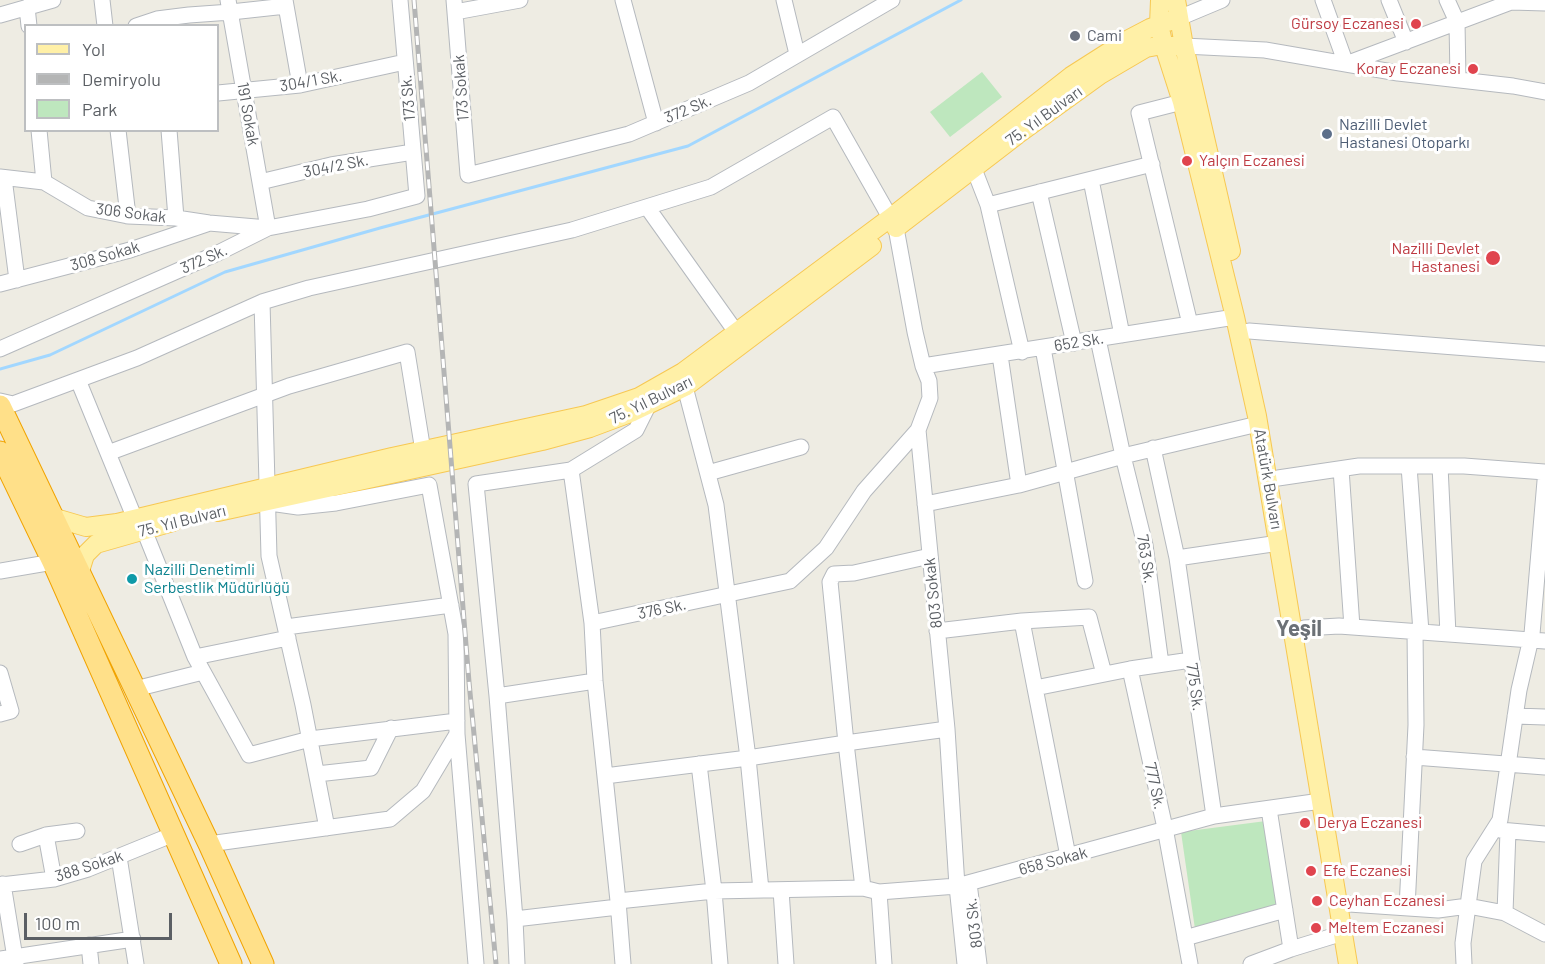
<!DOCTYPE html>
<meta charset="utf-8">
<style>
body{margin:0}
#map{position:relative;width:1545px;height:964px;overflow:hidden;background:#eeece3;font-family:Barlow,sans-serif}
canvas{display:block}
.legend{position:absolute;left:24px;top:24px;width:195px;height:108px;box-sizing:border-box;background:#fff;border:2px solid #bdbfc1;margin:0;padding:8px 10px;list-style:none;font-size:18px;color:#5b5f64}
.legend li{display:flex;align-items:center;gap:12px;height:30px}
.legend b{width:30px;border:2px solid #bdbfc1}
.scale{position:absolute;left:24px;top:913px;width:148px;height:27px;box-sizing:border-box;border:3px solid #5b5f64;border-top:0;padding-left:8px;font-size:18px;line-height:21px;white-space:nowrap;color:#5b5f64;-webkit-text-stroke:4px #fff;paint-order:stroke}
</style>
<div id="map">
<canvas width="1545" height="964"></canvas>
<ul class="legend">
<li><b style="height:8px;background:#fff0a7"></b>Yol</li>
<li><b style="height:8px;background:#b4b5b5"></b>Demiryolu</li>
<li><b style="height:16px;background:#bee7be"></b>Park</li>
</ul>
<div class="scale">100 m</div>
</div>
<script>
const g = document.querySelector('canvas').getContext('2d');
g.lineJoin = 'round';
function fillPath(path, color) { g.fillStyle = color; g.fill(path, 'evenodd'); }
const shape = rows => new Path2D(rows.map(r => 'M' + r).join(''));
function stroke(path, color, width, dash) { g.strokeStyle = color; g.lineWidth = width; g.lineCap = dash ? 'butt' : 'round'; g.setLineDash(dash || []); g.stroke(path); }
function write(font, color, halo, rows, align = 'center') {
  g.font = font + ' Barlow,sans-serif'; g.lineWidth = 6; g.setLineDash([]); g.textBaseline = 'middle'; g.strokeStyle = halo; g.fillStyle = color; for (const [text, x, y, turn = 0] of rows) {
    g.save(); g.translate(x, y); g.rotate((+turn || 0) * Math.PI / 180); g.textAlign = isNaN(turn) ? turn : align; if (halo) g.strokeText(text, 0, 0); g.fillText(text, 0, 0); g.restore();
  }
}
const green = shape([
 [982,72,1002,97,950,137,930,112],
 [1266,821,1278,904,1195,929,1181,832]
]);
const stream = shape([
 [0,369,50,355,225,272,380,228,688,146,961,0]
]);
const minor = shape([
 [102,0,105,26],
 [285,0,300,85],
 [454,0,468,175,629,134,749,83,892,0],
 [623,0,656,123],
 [784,0,797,54],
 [1323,0,1346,64,1511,2,1545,3],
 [1389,0,1406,42],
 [1447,0,1457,22,1458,79],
 [27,7,29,26],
 [455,12,520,0],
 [0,15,53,0],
 [1179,18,1222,0],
 [136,26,157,19,189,15,231,12,286,6],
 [1184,46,1265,50,1398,73,1513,86,1545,92],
 [218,93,300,85,405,62],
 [1182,102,1139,113,1190,324],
 [39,130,44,182],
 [118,130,128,216],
 [169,130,176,218],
 [974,169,988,205,1152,164],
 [0,177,44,182,88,208,128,216,176,218,209,223,268,228,228,0],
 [4,178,17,280],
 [1091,180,1122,335],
 [260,182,331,165,413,152],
 [1039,192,1074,343],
 [988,205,1022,352],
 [647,207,736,332],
 [0,284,130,250,207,224],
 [262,302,269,556,303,705,327,828],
 [1249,331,1545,354],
 [1098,339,1123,456,1145,545,1161,664],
 [1043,348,1085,581],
 [0,349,218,253,268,228,368,209,417,196,400,0],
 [1000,355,1019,485],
 [923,366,1235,317],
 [78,380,135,519],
 [685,387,716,505,748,758,846,743,830,582,834,574,854,573,930,556],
 [0,401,13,404,137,358,262,302,309,288,572,230,711,187,833,117,896,228,915,332,923,366,929,381,930,398,918,430,947,729,957,886,965,964],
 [649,404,636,430,571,470,592,623,790,581,826,548,864,491,918,430],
 [1153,448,1177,558,1279,543],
 [108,453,289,386,407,352,423,451],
 [1409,466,1421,632],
 [1440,466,1448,634],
 [1341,469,1352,627],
 [571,470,476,484,497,696,595,681],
 [708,473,801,447],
 [1278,478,1359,466,1464,466,1545,472],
 [270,503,298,507,336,503,429,485,456,634,457,734,476,964],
 [925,504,1019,485,1123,456,1258,424],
 [144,530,195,657,249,755,310,739,457,721],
 [1177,558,1214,816],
 [0,571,53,562],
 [592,623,595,681,618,901],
 [286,627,451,605],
 [1304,628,1339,626,1545,641],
 [937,631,1022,621],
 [195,657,288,638],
 [0,673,11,711,0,714],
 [1035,688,1022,621,1089,617,1104,674],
 [135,689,203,672],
 [497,696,515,919],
 [1515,716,1545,717],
 [1414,757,1545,767],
 [317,774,371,768,391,728],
 [605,776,748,758,761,890],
 [1269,809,1291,949],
 [1500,830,1545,834],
 [46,835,54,879],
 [20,844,46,835,77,831],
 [209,844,390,819,423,791,457,734],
 [1068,856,1035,688,1130,669],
 [119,857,136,964],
 [969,883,979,964],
 [3,884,16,964],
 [0,885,54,879,88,869,174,834],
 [863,888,846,743,947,729],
 [781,890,786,964],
 [879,892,884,964],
 [1349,904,1438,910,1468,906,1505,913,1545,934],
 [1407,908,1416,725,1415,631],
 [1505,913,1508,831],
 [1185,938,1285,910],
 [89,945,91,964],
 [0,959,133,939],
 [517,964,515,919,618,907],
 [623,964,618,901,714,891,699,764],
 [720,964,714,891,863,888,879,892,957,886,1214,816,1321,801],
 [1190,964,1165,828,1130,669,1191,660],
 [1251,964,1291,949,1343,933],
 [1464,964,1463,943,1474,861,1500,820,1519,690,1532,634,1545,481]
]);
const major = shape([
 [1160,0,1159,25,1164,46,1182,102,1235,317,1257,416,1348,964],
 [1176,0,1184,46,1231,251],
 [896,228,1017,135,1100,75,1146,48,1157,46,1184,46],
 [218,512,542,441,590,428,633,412,685,387,872,246],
 [52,517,86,527,117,523,392,457,586,415,639,397,683,372,890,218,1071,76,1129,39,1150,28,1179,18],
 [79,574,85,555,96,544,173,522]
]);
const highway = shape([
 [0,406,209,844,263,964],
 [0,452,53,562,231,964]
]);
const rail = shape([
 [414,0,469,682,496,964]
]);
const markers = [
 [1416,24,6,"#e0444e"],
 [1075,36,6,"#6b7280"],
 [1473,69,6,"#e0444e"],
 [1327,134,6,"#5c6f8a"],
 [1187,161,6,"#e0444e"],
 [1493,258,8,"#e0444e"],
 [132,579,6,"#0f9aa8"],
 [1305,823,6,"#e0444e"],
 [1311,871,6,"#e0444e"],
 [1317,901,6,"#e0444e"],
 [1316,928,6,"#e0444e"]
];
const healthNames = [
 ["Gürsoy Eczanesi",1404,24,"right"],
 ["Koray Eczanesi",1461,69,"right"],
 ["Yalçın Eczanesi",1199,161],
 ["Nazilli Devlet",1480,249,"right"],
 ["Hastanesi",1480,267,"right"],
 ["Derya Eczanesi",1317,823],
 ["Efe Eczanesi",1323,871],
 ["Ceyhan Eczanesi",1329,901],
 ["Meltem Eczanesi",1328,928]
];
const worshipNames = [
 ["Cami",1087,36]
];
const streetNames = [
 ["304/1 Sk.",311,81,-10],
 ["173 Sokak",461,88,-94],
 ["173 Sk.",408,98,-95],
 ["372 Sk.",688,109,-23],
 ["191 Sokak",248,114,80],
 ["75. Yıl Bulvarı",1044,116,-36],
 ["304/2 Sk.",336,166,-11],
 ["306 Sokak",131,213,7],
 ["308 Sokak",105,256,-16],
 ["372 Sk.",204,259,-24],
 ["652 Sk.",1079,342,-9],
 ["75. Yıl Bulvarı",651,400,-26],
 ["Atatürk Bulvarı",1268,479,80],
 ["75. Yıl Bulvarı",182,521,-14],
 ["763 Sk.",1146,559,81],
 ["803 Sokak",933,593,-96],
 ["376 Sk.",662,609,-12],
 ["775 Sk.",1195,687,82],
 ["777 Sk.",1155,786,78],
 ["658 Sokak",1053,861,-15],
 ["388 Sokak",89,866,-18],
 ["803 Sk.",974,923,-97]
];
const serviceNames = [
 ["Nazilli Devlet",1339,125],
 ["Hastanesi Otoparkı",1339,143]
];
const cultureNames = [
 ["Nazilli Denetimli",144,570],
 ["Serbestlik Müdürlüğü",144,588]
];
const districtNames = [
 ["Yeşil",1299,629]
];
fillPath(green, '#bee7be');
stroke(stream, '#a2d7ff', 3);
stroke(minor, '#b5b9be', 17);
stroke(major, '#f7c853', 20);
stroke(highway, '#f1a300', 23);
stroke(minor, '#fff', 15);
stroke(major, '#fff0a7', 18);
stroke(highway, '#ffe089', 21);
stroke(rail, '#b4b5b5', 5);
stroke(rail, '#fff', 3, [9]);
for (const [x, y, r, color] of markers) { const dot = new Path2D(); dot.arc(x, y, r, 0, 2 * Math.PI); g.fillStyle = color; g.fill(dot); stroke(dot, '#fff', 2); }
write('16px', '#be3a42', '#fff', healthNames, 'left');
write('16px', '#5b616d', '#fff', worshipNames, 'left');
write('16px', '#5b5f64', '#fff', streetNames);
write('16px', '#4e5e75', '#fff', serviceNames, 'left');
write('16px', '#0d838f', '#fff', cultureNames, 'left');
write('bold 22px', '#6c7176', '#fff', districtNames);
</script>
